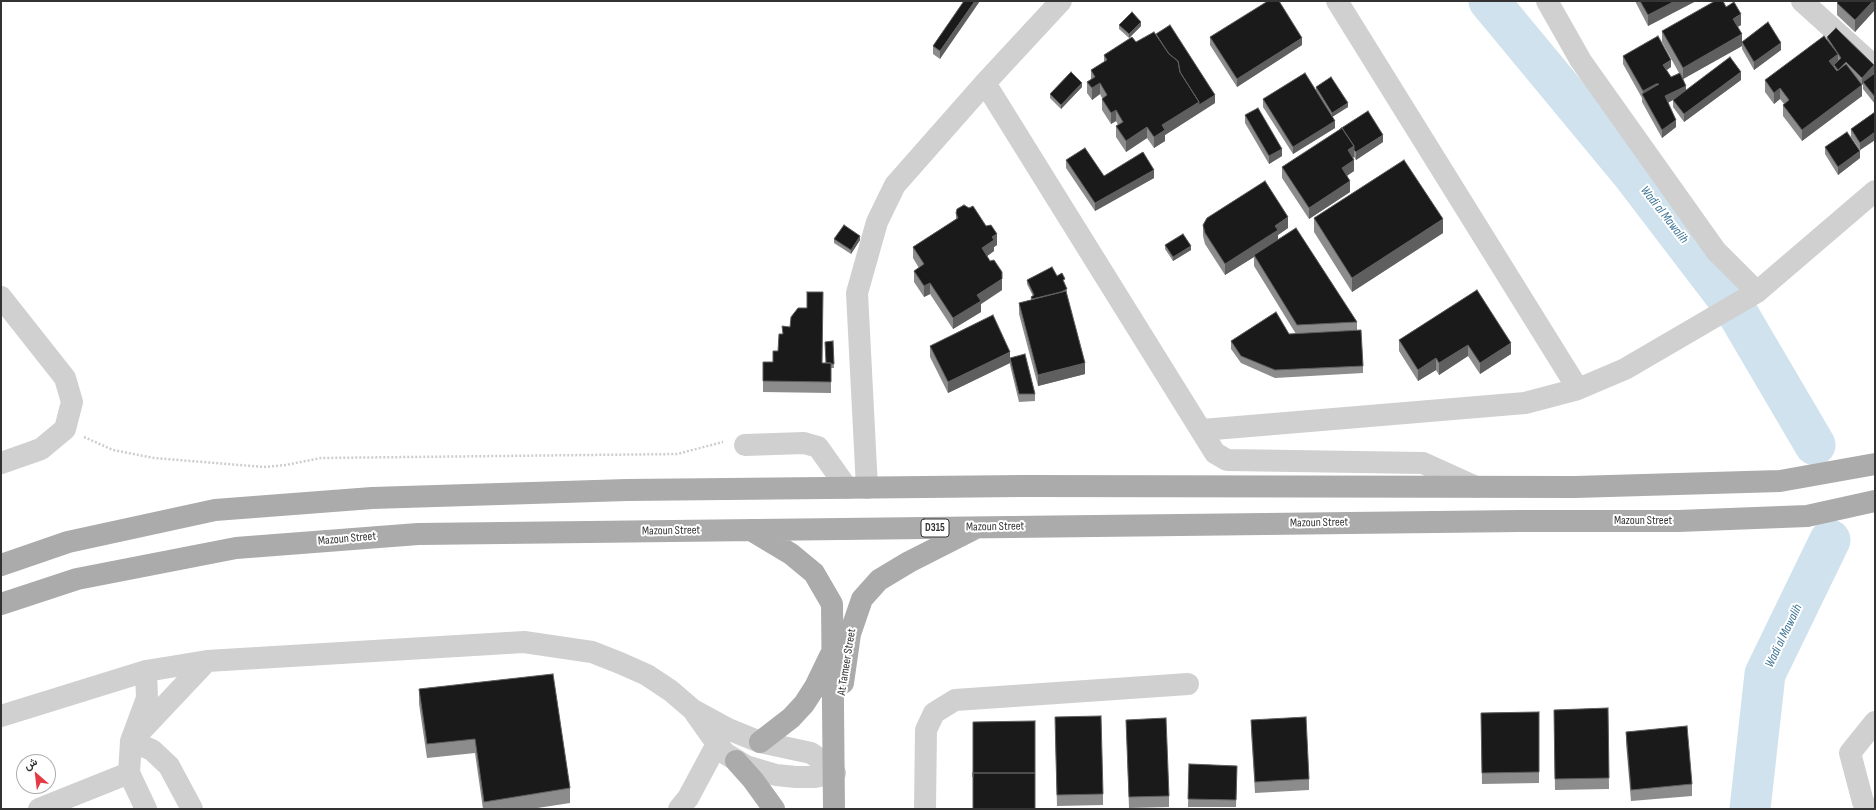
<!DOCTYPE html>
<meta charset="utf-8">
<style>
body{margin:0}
#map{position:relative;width:1876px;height:810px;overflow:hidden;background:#fff;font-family:"Sofia Sans Condensed",Vazirmatn,sans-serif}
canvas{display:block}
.frame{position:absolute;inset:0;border:2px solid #333;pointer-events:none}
.north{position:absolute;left:16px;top:754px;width:40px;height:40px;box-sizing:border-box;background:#fff;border:1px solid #adadad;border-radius:50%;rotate:332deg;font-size:11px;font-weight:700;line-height:16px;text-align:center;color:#333}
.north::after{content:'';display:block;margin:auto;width:14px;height:18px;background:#e63946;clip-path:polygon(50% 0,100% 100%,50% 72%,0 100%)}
</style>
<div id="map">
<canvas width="1876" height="810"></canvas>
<div class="frame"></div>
<div class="north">ش</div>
</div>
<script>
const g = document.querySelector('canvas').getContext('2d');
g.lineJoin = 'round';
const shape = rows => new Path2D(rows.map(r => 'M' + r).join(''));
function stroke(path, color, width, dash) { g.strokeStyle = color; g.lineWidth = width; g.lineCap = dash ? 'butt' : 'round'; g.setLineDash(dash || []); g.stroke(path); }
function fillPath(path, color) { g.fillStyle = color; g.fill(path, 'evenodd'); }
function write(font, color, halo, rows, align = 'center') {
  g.font = font + ' "Sofia Sans Condensed",sans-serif'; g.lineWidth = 4; g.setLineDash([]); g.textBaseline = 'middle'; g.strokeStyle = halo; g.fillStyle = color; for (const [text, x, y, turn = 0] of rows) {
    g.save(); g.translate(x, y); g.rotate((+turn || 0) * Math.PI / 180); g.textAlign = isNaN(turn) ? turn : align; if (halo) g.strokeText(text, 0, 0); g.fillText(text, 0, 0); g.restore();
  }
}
const river = shape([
 [1489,1,1634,176,1734,307,1815,445],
 [1750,809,1765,674,1830,540]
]);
const path = shape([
 [84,437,113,450,154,458,264,467,286,465,321,458,677,454,723,442]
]);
const minor = shape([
 [1337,1,1578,389],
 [1547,1,1581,61,1716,251,1757,292],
 [1802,1,1875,67],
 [985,83,1215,453,1227,460,1423,463,1476,487],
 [1,297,65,378,72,402,65,429,41,449,1,463],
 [1202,430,1525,403,1578,389,1625,369,1757,292,1875,191],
 [745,445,804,443,818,447,847,488],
 [867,488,857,293,877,222,895,185,985,83,1061,1],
 [695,713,717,744,726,754,746,766,776,775,796,777,815,777,835,773],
 [1,716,146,671,207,661,524,642,592,652,620,663,647,675,671,691,693,710,728,729,760,742,811,753,824,762,835,773],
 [139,733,207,661],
 [131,741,152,750,169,766,192,809],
 [39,809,129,773],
 [146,809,129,773,131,741,147,698,146,671],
 [679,809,688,798,717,744],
 [925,809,926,730,934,713,955,700,1188,684],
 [1868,809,1863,802,1850,753,1875,722]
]);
const major = shape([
 [751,530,791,554,814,573,832,604,834,809],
 [1,565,68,542,215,510,372,498,627,490,1023,486,1575,487,1780,481,1875,464],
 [1,604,77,579,236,548,418,534,1519,521,1678,521,1807,516,1875,501],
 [843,683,850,634,862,599,879,580,909,562,974,529],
 [760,742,791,718,804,704,815,687,830,656],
 [736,761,753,780,774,809]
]);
const wall = shape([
 [964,1,940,59,933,54,933,46],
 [1635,1,1696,1,1648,26],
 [1875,1,1855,32,1837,15,1837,3],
 [1726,7,1741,25,1737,27,1742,46,1683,79,1686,90,1741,80,1684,122,1673,107,1673,100,1668,103,1676,127,1662,138,1642,102,1642,98,1623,64,1623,56,1671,67,1667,70,1671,77,1679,73,1662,42,1662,31],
 [1119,25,1141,26,1129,38,1119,29],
 [1156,34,1215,103,1165,135,1165,141,1154,148,1147,138,1126,152,1116,137,1116,126,1118,125,1116,121,1111,124,1102,110,1102,98,1100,94,1092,100,1087,93,1087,82,1091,79,1091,70,1104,62,1104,55,1136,42],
 [1210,37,1302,45,1237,87,1210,45],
 [1827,37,1874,73,1870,77,1875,73,1875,104,1863,89,1863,84,1862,85,1862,96,1802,141,1783,116,1783,105,1784,104,1780,99,1774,104,1765,92,1765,80,1827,41],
 [1742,42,1781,50,1754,70,1742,49],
 [1082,87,1061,109,1050,98,1050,94],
 [1316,87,1348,107,1332,117,1335,128,1293,154,1263,107,1263,99,1316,90],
 [1875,112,1875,140,1860,150,1851,137,1851,129],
 [1245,115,1282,156,1269,164,1245,123],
 [1383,142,1356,160,1354,157,1353,158,1354,171,1347,176,1350,192,1309,219,1282,178,1282,167],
 [1825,147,1860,158,1838,175,1825,154],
 [1066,160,1104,176,1154,178,1095,211,1066,168],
 [956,213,997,245,994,247,994,251,987,256,1002,290,981,304,981,312,953,329,930,294,924,297,914,282,914,271,919,268,913,258,913,247,956,219],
 [1314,218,1443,233,1352,292,1314,232],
 [1203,225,1288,228,1278,235,1278,239,1357,322,1357,331,1363,366,1363,373,1275,378,1241,363,1231,349,1231,341,1296,334,1254,266,1254,257,1225,275,1205,244,1203,236],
 [834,239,860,240,851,254,834,243],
 [1165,245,1191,250,1173,261,1165,249],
 [1057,276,1065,283,1064,283,1067,292,1066,293,1085,374,1038,386,1019,314,1019,303,1031,300,1031,297,1033,296,1027,284,1027,280],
 [1477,290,1511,354,1480,374,1468,356,1439,375,1436,370,1418,381,1399,351,1399,340],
 [790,327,822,363,826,363,833,341,834,368,831,368,831,393,763,392,763,362,773,362,778,351,782,334],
 [930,346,1010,358,1035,394,1035,401,1019,402,1010,365,1010,363,948,393,930,357],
 [419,689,570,788,570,803,531,809,483,809,475,753,427,758,419,704],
 [1608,708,1609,789,1555,790,1554,710],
 [1539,712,1539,783,1482,784,1481,713],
 [1126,720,1169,796,1169,807,1129,808],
 [1251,720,1309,779,1309,790,1255,793,1251,731],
 [1055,728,1103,794,1103,805,1057,806],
 [1626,732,1692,784,1692,796,1631,801,1626,743],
 [1189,764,1237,766,1236,807,1188,807]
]);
const shadedWall = shape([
 [975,1,980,1,940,59,940,51],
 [1675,1,1696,1,1648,26,1648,15],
 [1873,1,1875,1,1875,10,1855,32,1855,20],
 [1741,14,1741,25,1733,30,1733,19],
 [1141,22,1141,26,1129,38,1129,34],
 [1742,34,1742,46,1683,79,1683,68],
 [1302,38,1302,45,1237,87,1237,79],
 [1781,43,1781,50,1754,70,1754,62],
 [1838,54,1838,66,1834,65,1834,68,1829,61],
 [1671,60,1671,67,1663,72,1663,65],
 [1874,65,1874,73,1864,83,1863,82,1863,84,1862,85,1862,96,1802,141,1802,130,1862,85,1862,78],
 [1741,72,1741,80,1684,122,1684,114],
 [1082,83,1082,87,1061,109,1061,105],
 [1100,83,1100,94,1092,100,1092,88],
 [1656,84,1656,91,1643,95,1643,91],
 [1686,86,1686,93,1665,104,1665,96],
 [1780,88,1780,99,1774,104,1774,93],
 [1215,95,1215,103,1165,135,1165,141,1154,148,1154,137,1162,125,1199,102],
 [1348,103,1348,107,1332,117,1332,113],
 [1116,110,1116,121,1111,124,1111,113],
 [1676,120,1676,127,1662,138,1662,130],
 [1335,121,1335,128,1293,154,1293,147],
 [1147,127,1147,138,1126,152,1126,141],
 [1875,132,1875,140,1860,150,1860,143],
 [1383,135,1383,142,1356,160,1356,152],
 [1354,146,1354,157,1348,161,1348,150],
 [1282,149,1282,156,1269,164,1269,156],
 [1860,151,1860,158,1838,175,1838,167],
 [1354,160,1354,171,1342,179,1342,168],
 [1154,170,1154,178,1095,211,1095,203],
 [1350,181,1350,192,1309,219,1309,208],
 [1288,217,1288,228,1278,235,1278,241,1254,255,1254,257,1225,275,1225,264,1275,226],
 [1443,219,1443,233,1352,292,1352,278],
 [997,234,997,245,994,247,994,251,982,260,982,248,992,237],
 [860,236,860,240,851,254,851,250],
 [1191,246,1191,250,1173,261,1173,257],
 [1002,279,1002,290,981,304,981,312,953,329,953,318,977,295],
 [930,283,930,294,924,297,924,286],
 [1511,343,1511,354,1480,374,1480,363],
 [1468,345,1468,356,1439,375,1439,363],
 [1010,352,1010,363,948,393,948,382],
 [1436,358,1436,370,1418,381,1418,370],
 [1085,363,1085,374,1038,386,1038,375]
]);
const building = shape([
 [964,1,975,1,940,51,933,46,964,1],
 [1268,1,1279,1,1302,38,1237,79,1210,37,1268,1],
 [1640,1,1675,1,1648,15,1640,1],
 [1715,1,1723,1,1726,7,1734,2,1741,14,1733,19,1742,34,1683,68,1662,31,1715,1],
 [1839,1,1873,1,1855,20,1837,3,1839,1],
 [1132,12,1141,22,1129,34,1119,25,1132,12],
 [1768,22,1781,43,1754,62,1742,42,1768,22],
 [1170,25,1215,95,1199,105,1199,102,1180,72,1178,61,1169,54,1156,34,1170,25],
 [1836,28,1874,65,1862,78,1846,62,1838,70,1834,65,1841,58,1827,37,1836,28],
 [1154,32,1169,54,1178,61,1180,72,1199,102,1162,125,1165,130,1154,137,1147,127,1126,141,1116,126,1123,122,1116,110,1111,113,1102,99,1107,95,1100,83,1092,88,1087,82,1095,77,1091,70,1107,60,1104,55,1132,37,1136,42,1154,32],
 [1658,36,1671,60,1663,65,1671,77,1680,73,1686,86,1665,96,1676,120,1662,130,1642,94,1659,84,1656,84,1643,91,1623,56,1658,36],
 [1824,36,1838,54,1829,61,1837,71,1846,64,1862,85,1802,130,1783,105,1789,100,1780,88,1774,93,1765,80,1824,36],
 [1730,57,1741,72,1684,114,1673,100,1730,57],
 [1071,72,1082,83,1061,105,1050,94,1071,72],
 [1305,73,1335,121,1293,147,1263,99,1305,73],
 [1875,73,1875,97,1863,82,1875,73],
 [1331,77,1348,103,1332,113,1316,87,1331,77],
 [1258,108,1282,149,1269,156,1245,115,1258,108],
 [1368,111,1383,135,1356,152,1354,150,1354,146,1342,128,1340,129,1368,111],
 [1875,112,1875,132,1860,143,1851,129,1875,112],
 [1342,128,1354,146,1348,150,1354,160,1342,168,1350,181,1309,208,1282,167,1342,128],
 [1847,132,1860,151,1838,167,1825,147,1847,132],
 [1085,148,1104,176,1143,152,1154,170,1095,203,1066,160,1085,148],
 [1404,160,1443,219,1352,278,1314,218,1404,160],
 [1265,181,1288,217,1275,226,1278,230,1225,264,1205,233,1203,225,1207,218,1265,181],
 [964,205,969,208,973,206,986,226,991,225,997,234,992,237,994,240,982,248,990,261,994,260,1002,272,1002,279,977,295,981,301,953,318,930,283,924,286,914,271,924,264,913,247,958,218,956,213,957,209,964,205],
 [844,225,860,236,851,250,834,239,844,225],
 [1296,228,1357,322,1297,325,1254,255,1296,228],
 [1183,234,1191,246,1173,257,1165,245,1183,234],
 [1052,267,1057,276,1062,273,1065,279,1063,280,1067,289,1061,292,1032,299,1031,297,1034,295,1027,280,1052,267],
 [1477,290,1511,343,1480,363,1468,345,1439,363,1436,358,1418,370,1399,340,1477,290],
 [1066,291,1085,363,1038,375,1019,303,1066,291],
 [807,292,823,292,822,363,831,363,831,382,763,381,763,362,773,362,773,351,778,351,779,334,783,334,782,326,790,327,791,317,798,308,807,308,807,292],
 [1276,312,1289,334,1361,330,1363,366,1275,370,1241,356,1231,341,1276,312],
 [993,315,1010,352,948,382,930,346,993,315],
 [833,341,834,364,831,364,831,363,826,363,825,342,833,341],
 [1025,354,1035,394,1019,394,1010,358,1025,354],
 [553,674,570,788,484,802,475,739,427,744,419,689,553,674],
 [1608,708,1609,778,1555,779,1554,710,1608,708],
 [1539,712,1539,772,1482,773,1481,713,1539,712],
 [1101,716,1103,794,1057,795,1055,717,1101,716],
 [1306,717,1309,779,1255,782,1251,720,1306,717],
 [1166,718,1169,796,1129,797,1126,720,1166,718],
 [1035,721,1035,773,973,773,973,777,973,722,1035,721],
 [1687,726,1692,784,1631,790,1626,732,1687,726],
 [1189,764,1237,766,1236,800,1188,799,1189,764],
 [973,773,1035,773,1035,809,973,809,973,773]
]);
const shields = [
 [935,528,28]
];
const shieldNames = [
 ["D315",935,528]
];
const streetNames = [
 ["Mazoun Street",1643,521],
 ["Mazoun Street",1319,523,-1],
 ["Mazoun Street",995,527,-1],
 ["Mazoun Street",671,531,-1],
 ["Mazoun Street",347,539,-5],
 ["At Tameer Street",847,662,-81]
];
const waterNames = [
 ["Wadi al Mawalih",1664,215,52],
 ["Wadi al Mawalih",1784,636,-64]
];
stroke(river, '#cfe2ee', 41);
stroke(path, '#cdcdcd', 2.5, [2, 2]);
stroke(minor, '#d0d0d0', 22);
stroke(major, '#ababab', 22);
fillPath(wall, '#8c8c8c');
fillPath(shadedWall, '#5f5f5f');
fillPath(building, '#1a1a1a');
stroke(building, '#5f5f5f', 1);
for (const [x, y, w] of shields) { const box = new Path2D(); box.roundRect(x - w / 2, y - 9, w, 18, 3); g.fillStyle = '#fff'; g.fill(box); stroke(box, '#333', 1); }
write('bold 11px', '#333', null, shieldNames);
write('12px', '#333', '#fff', streetNames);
write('italic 13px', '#3f7597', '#fff', waterNames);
</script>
